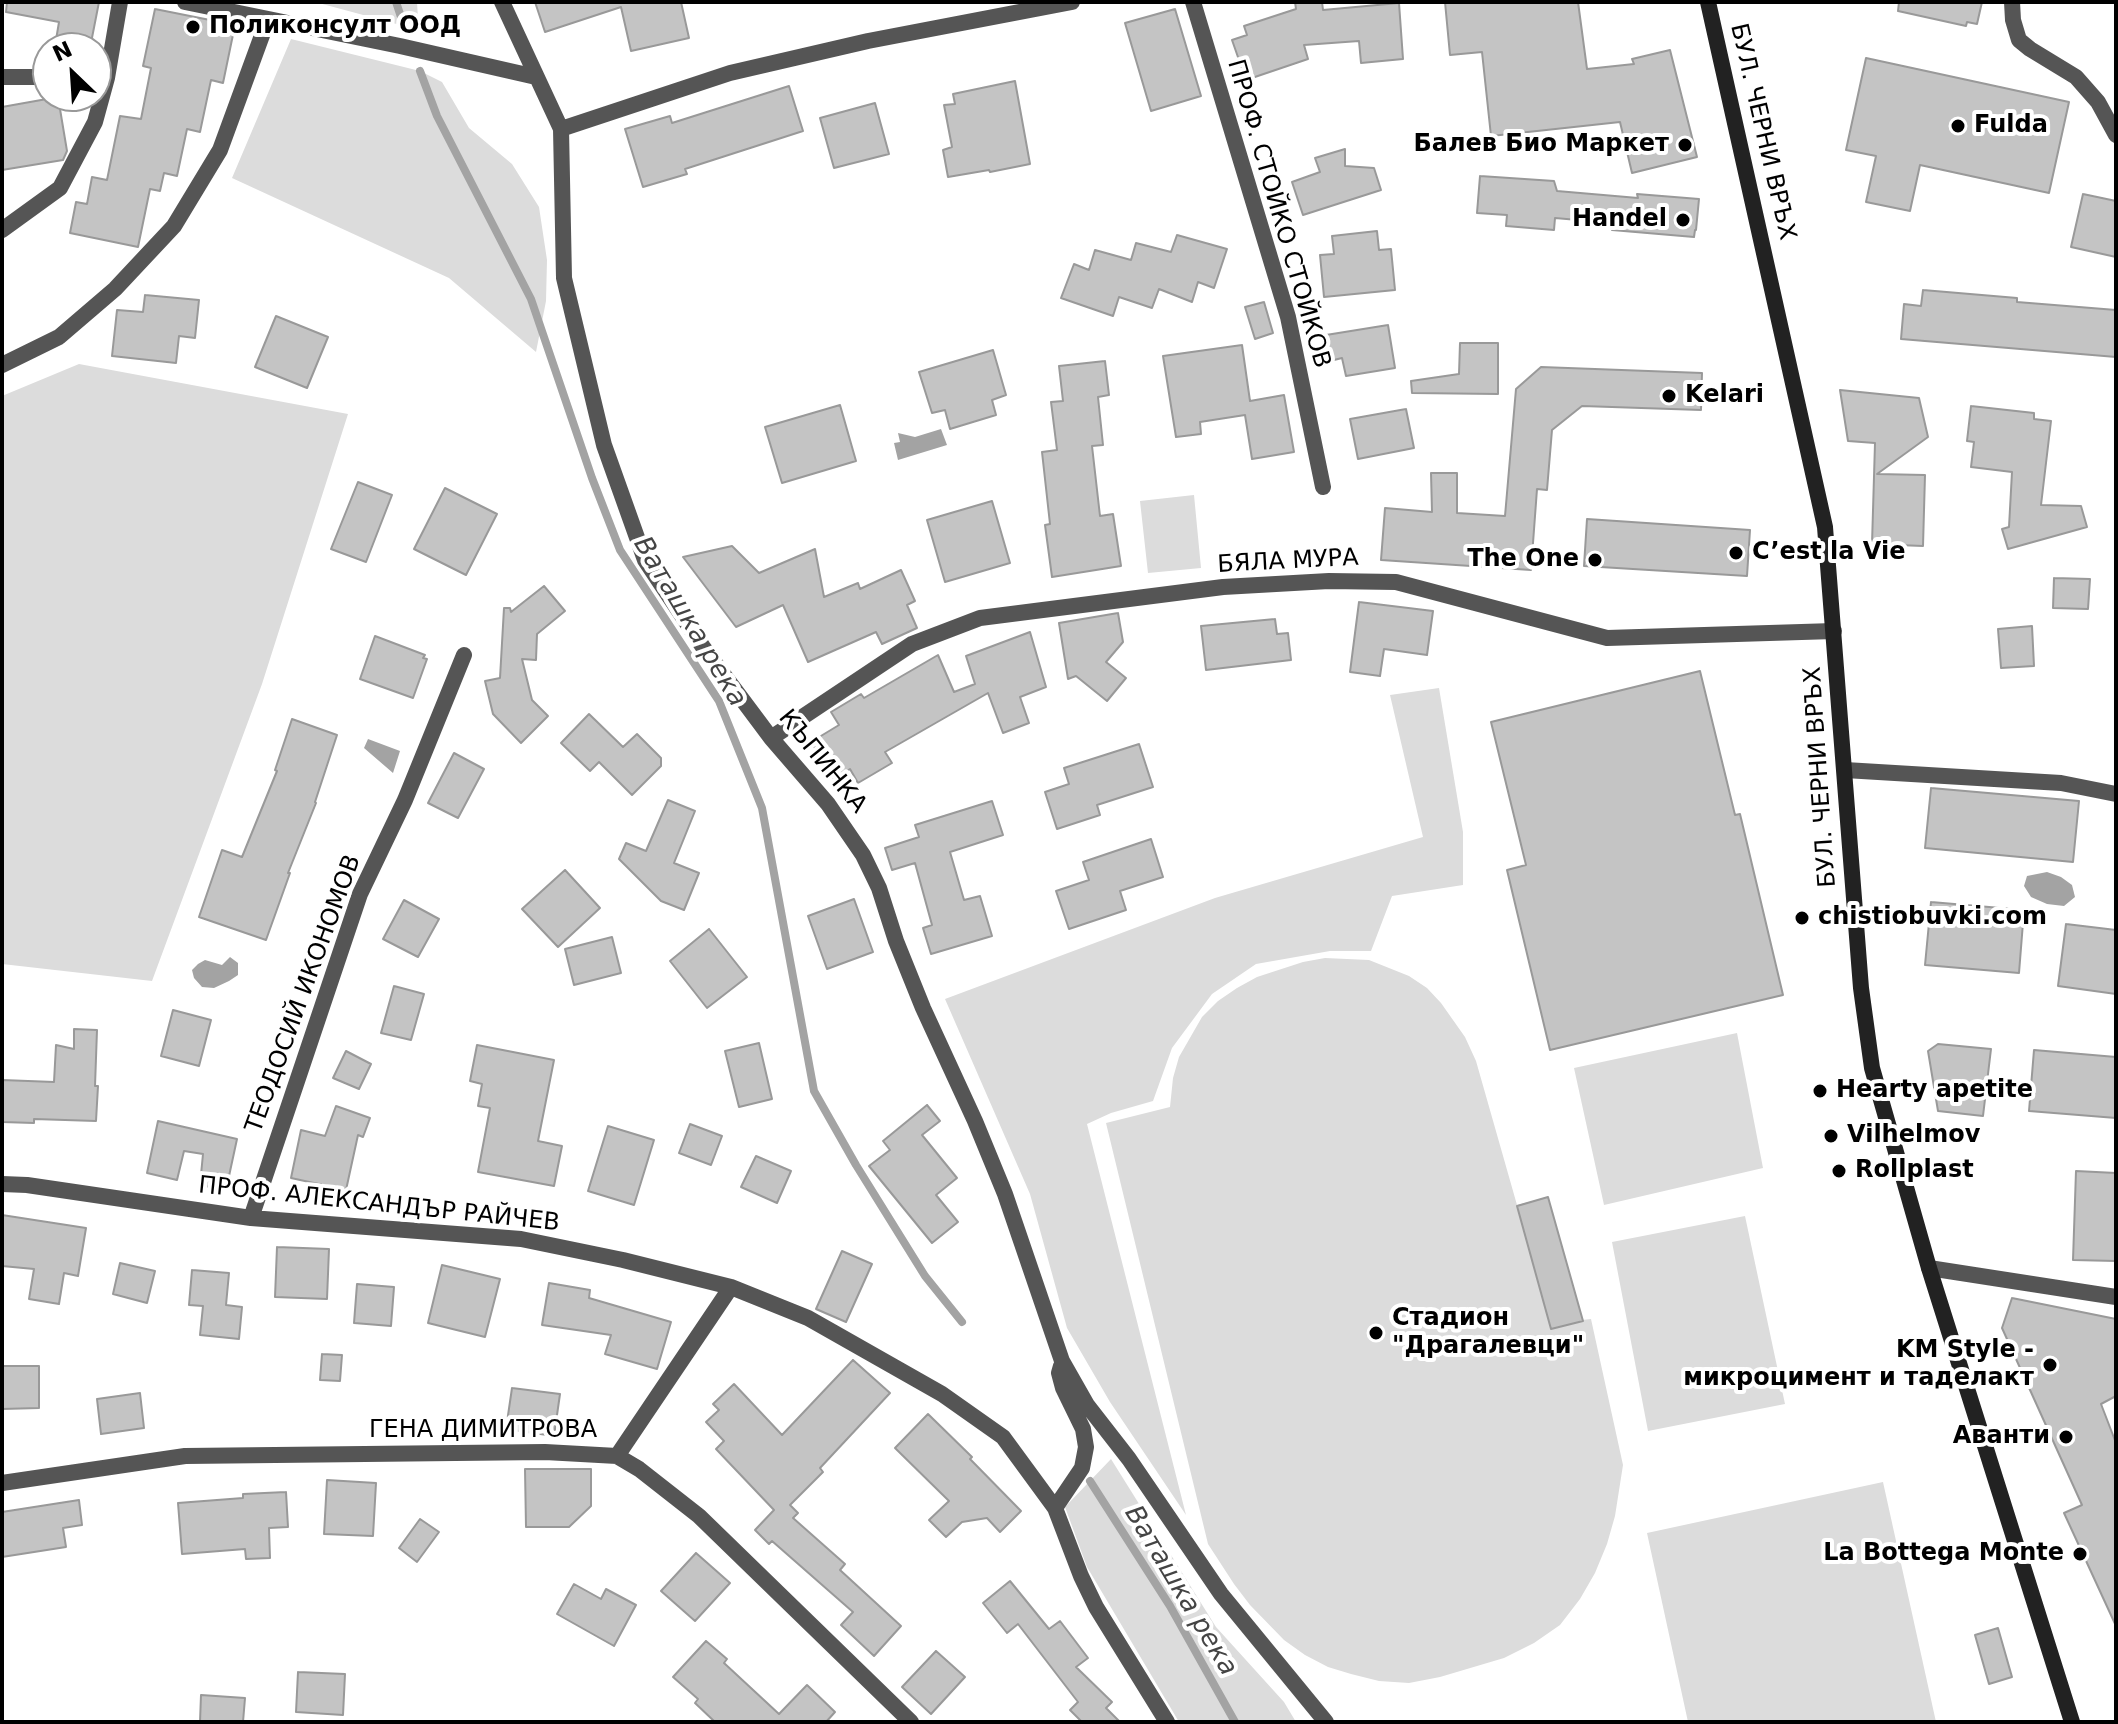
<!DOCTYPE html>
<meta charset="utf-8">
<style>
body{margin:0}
#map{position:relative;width:2118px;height:1724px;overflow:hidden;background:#fff;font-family:"DejaVu Sans",sans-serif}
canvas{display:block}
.frame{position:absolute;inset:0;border:4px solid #000;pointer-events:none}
.north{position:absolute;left:32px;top:32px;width:80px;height:80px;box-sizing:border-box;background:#fff;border:2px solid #999;border-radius:50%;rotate:335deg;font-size:22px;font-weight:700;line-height:32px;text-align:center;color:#000}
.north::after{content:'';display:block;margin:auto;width:28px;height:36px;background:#000;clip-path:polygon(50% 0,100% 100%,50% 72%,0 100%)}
</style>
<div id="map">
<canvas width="2118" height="1724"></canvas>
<div class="frame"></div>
<div class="north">N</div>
</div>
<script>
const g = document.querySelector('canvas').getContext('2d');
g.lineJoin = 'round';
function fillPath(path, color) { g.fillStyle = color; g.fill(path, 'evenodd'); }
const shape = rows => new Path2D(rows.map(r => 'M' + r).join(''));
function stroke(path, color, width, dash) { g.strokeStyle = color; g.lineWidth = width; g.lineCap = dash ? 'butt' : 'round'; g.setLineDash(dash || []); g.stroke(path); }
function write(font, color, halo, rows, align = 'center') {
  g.font = font + ' "DejaVu Sans",sans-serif'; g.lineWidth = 8; g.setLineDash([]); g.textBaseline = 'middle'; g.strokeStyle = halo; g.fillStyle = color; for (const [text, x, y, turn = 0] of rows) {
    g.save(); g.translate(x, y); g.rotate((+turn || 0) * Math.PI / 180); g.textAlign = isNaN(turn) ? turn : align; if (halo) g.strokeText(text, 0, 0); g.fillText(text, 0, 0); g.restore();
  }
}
const green = shape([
 [315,2,417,2,418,19,404,26],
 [291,39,420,71,442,82,469,128,512,164,539,207,547,260,546,301,536,352,449,278,232,178],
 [79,364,348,414,262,684,152,981,2,964,2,396],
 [1194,495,1201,568,1148,573,1140,501],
 [1439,688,1463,832,1463,885,1392,896,1371,951,1330,951,1256,964,1212,994,1172,1048,1153,1101,1111,1113,1087,1124,1186,1515,1110,1402,1067,1328,1030,1194,945,999,1215,898,1423,837,1390,695],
 [1325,958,1369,960,1409,976,1427,988,1441,1003,1465,1037,1476,1061,1517,1205,1548,1197,1582,1320,1591,1319,1623,1465,1615,1516,1607,1544,1595,1573,1580,1599,1560,1625,1534,1643,1504,1658,1440,1677,1409,1683,1379,1681,1351,1674,1328,1667,1305,1655,1284,1640,1250,1605,1234,1584,1208,1544,1106,1123,1170,1107,1173,1078,1179,1057,1202,1017,1218,1001,1237,988,1257,977,1303,962],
 [1737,1033,1763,1168,1604,1205,1574,1068],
 [1745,1216,1785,1404,1648,1431,1612,1242],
 [1111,1459,1216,1627,1284,1702,1296,1722,1179,1722,1087,1567,1065,1507],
 [1883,1482,1936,1722,1688,1722,1647,1533]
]);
const water = shape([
 [941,429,947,445,898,460,894,443,900,442,898,433,915,437],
 [368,739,400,751,393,773,364,748],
 [2047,872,2061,877,2072,885,2075,897,2064,906,2047,904,2031,897,2024,886,2027,876],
 [230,957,238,963,238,975,229,981,214,988,202,987,194,978,192,970,198,964,205,960,222,965]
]);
const stream = shape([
 [396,2,404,26],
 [420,71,437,116,531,299,592,478,620,550,719,701,762,808,814,1091,856,1165,925,1276,962,1322],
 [1090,1481,1170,1606,1235,1722]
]);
const building = shape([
 [7,2,99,2,90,48,55,46,59,22,6,12,7,2],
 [535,2,681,2,689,38,631,51,621,7,545,32,535,2],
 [1295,2,1322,2,1323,10,1399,3,1403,59,1361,63,1359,41,1304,45,1308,59,1246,80,1232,40,1247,35,1244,26,1296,9,1295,2],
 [1445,2,1578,2,1587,69,1634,64,1632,59,1670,50,1697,157,1632,173,1620,122,1491,136,1482,52,1450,55,1445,2],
 [1899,2,1982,2,1977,24,1967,22,1966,26,1898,11,1899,2],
 [155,9,235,25,223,83,211,80,200,132,187,129,177,176,164,173,160,191,150,189,138,247,70,233,76,202,87,204,92,177,107,180,120,116,141,119,151,68,143,66,155,9],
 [1175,9,1201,96,1151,111,1125,23,1175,9],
 [1866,58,2069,102,2049,193,1920,165,1910,211,1866,202,1876,156,1846,150,1866,58],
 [1015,81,1030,164,990,172,989,170,948,177,943,150,952,147,944,105,955,104,953,94,1015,81],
 [789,86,803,131,685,169,687,174,643,187,625,129,670,116,672,123,789,86],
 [58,97,67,151,63,160,2,170,2,107,58,97],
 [875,103,889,154,834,168,820,118,875,103],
 [1345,149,1345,166,1374,168,1381,190,1303,215,1292,182,1320,172,1315,158,1345,149],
 [1480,176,1554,181,1557,191,1638,198,1637,194,1699,199,1696,230,1695,230,1694,237,1612,230,1612,223,1555,218,1554,230,1506,226,1507,215,1477,213,1480,176],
 [2083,194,2116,201,2116,257,2071,247,2083,194],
 [1377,231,1379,250,1391,249,1395,290,1324,297,1320,255,1334,254,1332,236,1377,231],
 [1177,235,1227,249,1214,288,1198,282,1192,302,1159,289,1152,308,1119,297,1113,316,1061,298,1074,264,1089,270,1095,250,1131,260,1136,243,1171,252,1177,235],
 [1923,290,2017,298,2017,302,2116,310,2116,357,1901,339,1904,304,1921,306,1923,290],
 [145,295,199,300,195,338,179,336,176,363,112,356,117,310,143,312,145,295],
 [1264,302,1273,333,1255,339,1245,307,1264,302],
 [276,316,328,337,307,388,255,367,276,316],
 [1388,325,1395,368,1346,376,1342,358,1330,361,1326,335,1388,325],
 [1460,343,1498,343,1498,394,1412,393,1411,381,1459,374,1460,343],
 [1242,345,1250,401,1284,395,1294,452,1252,459,1245,415,1200,422,1201,434,1176,437,1163,356,1242,345],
 [993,350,1006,395,992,400,996,415,950,429,945,410,932,413,919,372,993,350],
 [1105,361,1109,395,1098,397,1103,445,1092,446,1100,516,1113,514,1121,566,1052,577,1045,525,1050,524,1042,452,1057,450,1051,402,1063,401,1059,366,1105,361],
 [1541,367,1702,373,1701,410,1582,406,1552,430,1547,490,1537,489,1531,570,1381,560,1385,508,1432,512,1431,473,1457,473,1457,513,1505,516,1516,389,1541,367],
 [1840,390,1919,398,1928,437,1877,474,1925,475,1923,546,1872,544,1875,443,1848,441,1840,390],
 [840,405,856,461,782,483,765,427,840,405],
 [1971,406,2034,413,2034,419,2051,421,2041,505,2081,506,2087,527,2008,549,2002,529,2009,527,2012,472,1971,467,1974,442,1967,441,1971,406],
 [1406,409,1414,448,1358,459,1350,419,1406,409],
 [358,482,392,495,366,562,331,549,358,482],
 [445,488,497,514,466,575,414,549,445,488],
 [992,501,1010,563,945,582,927,520,992,501],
 [1587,519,1750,530,1747,576,1584,566,1587,519],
 [732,546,759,573,815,549,824,597,858,583,860,589,901,570,915,601,907,605,917,628,882,644,876,632,808,662,783,605,736,627,683,557,732,546],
 [2054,578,2090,579,2088,609,2053,608,2054,578],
 [544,586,565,611,537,634,536,660,522,659,532,700,548,716,521,743,493,714,485,681,500,678,504,608,510,608,511,612,544,586],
 [1359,602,1433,611,1427,655,1384,649,1380,676,1350,672,1359,602],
 [1118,613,1123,642,1106,662,1126,678,1107,701,1076,676,1068,679,1059,623,1118,613],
 [1275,619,1277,634,1288,633,1291,660,1206,670,1201,626,1275,619],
 [2032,626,2034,666,2001,668,1998,629,2032,626],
 [1030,632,1046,687,1020,697,1029,723,1003,733,988,693,885,752,892,763,858,783,850,769,834,779,811,742,839,725,831,712,861,694,864,698,938,655,954,692,975,684,966,656,1030,632],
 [375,636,425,655,423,658,427,659,413,698,360,679,375,636],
 [1700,671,1735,815,1740,814,1783,995,1550,1050,1507,870,1526,865,1491,722,1700,671],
 [589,714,623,747,637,734,661,758,661,766,632,795,599,762,590,771,561,743,589,714],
 [292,719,337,735,315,802,316,803,288,873,290,873,266,940,199,917,222,850,242,857,277,771,275,770,292,719],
 [1139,744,1153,787,1097,805,1100,815,1057,829,1045,792,1069,784,1064,768,1139,744],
 [454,753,484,769,458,818,428,803,454,753],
 [1931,788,2079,801,2073,862,1925,848,1931,788],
 [668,800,695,811,674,863,699,873,684,910,661,901,619,859,626,843,646,851,668,800],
 [992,801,1003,835,950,852,964,900,980,896,992,936,931,954,923,928,932,925,915,863,892,870,885,848,919,837,915,825,992,801],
 [1151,839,1163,877,1120,891,1126,910,1069,929,1056,891,1089,880,1083,862,1151,839],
 [565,870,600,908,558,947,522,909,565,870],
 [854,899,873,952,827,969,808,916,854,899],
 [404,900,439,919,418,957,383,939,404,900],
 [1931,902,2024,910,2019,973,1925,965,1931,902],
 [2066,924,2116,930,2116,994,2058,986,2066,924],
 [709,929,747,977,707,1008,670,961,709,929],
 [612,937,621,973,574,985,565,949,612,937],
 [394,986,424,994,411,1040,381,1033,394,986],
 [173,1010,211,1020,199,1066,161,1056,173,1010],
 [74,1029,97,1030,95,1086,98,1086,96,1121,34,1119,34,1123,2,1122,2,1080,54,1082,56,1045,74,1049,74,1029],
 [759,1043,772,1099,739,1107,725,1051,759,1043],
 [1938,1044,1991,1049,1983,1116,1938,1111,1928,1051,1938,1044],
 [477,1045,554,1060,538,1141,562,1146,554,1186,478,1172,490,1108,478,1106,482,1084,470,1081,477,1045],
 [2034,1050,2116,1057,2116,1118,2029,1111,2034,1050],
 [346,1051,371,1064,359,1089,333,1078,346,1051],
 [927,1105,940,1121,922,1135,957,1178,936,1195,958,1222,932,1243,869,1166,890,1150,883,1141,927,1105],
 [336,1106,370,1118,363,1137,358,1135,346,1190,291,1178,301,1130,325,1136,336,1106],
 [158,1121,237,1139,226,1190,200,1185,203,1154,184,1151,177,1180,147,1173,158,1121],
 [690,1124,722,1136,711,1165,679,1153,690,1124],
 [608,1126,654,1140,634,1205,588,1191,608,1126],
 [756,1156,791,1171,777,1203,741,1187,756,1156],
 [2076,1171,2116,1173,2116,1261,2073,1260,2076,1171],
 [1548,1197,1583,1321,1551,1329,1517,1206,1548,1197],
 [2,1215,86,1228,78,1276,64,1273,59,1304,29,1299,34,1269,2,1266,2,1215],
 [277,1247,329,1249,327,1299,275,1297,277,1247],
 [842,1251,872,1264,846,1322,816,1309,842,1251],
 [120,1263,155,1271,147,1303,113,1294,120,1263],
 [442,1265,500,1279,485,1337,428,1323,442,1265],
 [192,1270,229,1273,226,1305,242,1307,239,1339,200,1335,203,1306,189,1305,192,1270],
 [549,1283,590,1290,589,1298,671,1322,657,1369,605,1354,611,1335,542,1325,549,1283],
 [357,1284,394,1287,391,1326,354,1323,357,1284],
 [2012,1298,2116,1319,2116,1396,2101,1404,2116,1443,2116,1626,2064,1513,2082,1505,2002,1328,2012,1298],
 [322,1354,342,1355,340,1381,320,1380,322,1354],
 [853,1360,890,1393,820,1468,823,1472,790,1505,798,1513,793,1518,845,1564,840,1570,901,1626,874,1656,841,1625,853,1612,772,1541,769,1544,755,1530,774,1510,716,1449,724,1441,706,1422,719,1410,713,1404,734,1384,782,1435,853,1360],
 [2,1366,39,1366,39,1408,2,1409,2,1366],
 [512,1388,560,1394,554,1436,506,1429,512,1388],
 [140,1393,144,1428,101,1434,97,1399,140,1393],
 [928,1414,972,1457,970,1459,1021,1511,1000,1532,987,1518,962,1522,946,1537,929,1520,949,1501,895,1448,928,1414],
 [525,1469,591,1469,591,1506,569,1527,526,1527,525,1469],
 [327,1480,376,1483,373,1536,324,1534,327,1480],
 [286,1492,288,1527,269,1528,270,1558,246,1559,245,1549,182,1554,178,1503,243,1498,243,1494,286,1492],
 [79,1500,82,1525,63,1528,66,1547,2,1557,2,1512,79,1500],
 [420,1519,439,1532,417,1562,399,1548,420,1519],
 [696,1553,730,1583,695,1621,661,1591,696,1553],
 [1010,1581,1049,1629,1060,1621,1088,1658,1076,1667,1112,1702,1106,1708,1120,1722,1082,1722,1070,1710,1078,1702,1018,1624,1007,1633,983,1603,1010,1581],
 [574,1584,601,1599,606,1589,636,1605,614,1646,557,1614,574,1584],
 [1998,1628,2012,1677,1989,1684,1975,1635,1998,1628],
 [706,1641,727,1659,724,1663,779,1714,807,1685,835,1712,826,1722,715,1722,695,1703,698,1699,673,1677,706,1641],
 [936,1651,965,1677,931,1714,902,1687,936,1651],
 [298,1672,345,1674,343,1715,296,1712,298,1672],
 [201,1695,245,1698,243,1722,200,1722,201,1695]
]);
const minor = shape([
 [185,2,400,46,536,77],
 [502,2,561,129,564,278,604,445,645,560,703,647,771,738,828,804,863,855,879,888,896,941,923,1008,975,1121,1005,1194,1062,1361,1087,1405,1129,1459,1221,1594,1326,1722],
 [1193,2,1288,317,1323,487],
 [2012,2,2013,20,2019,40,2030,49,2076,77,2098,102,2116,135],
 [2,77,48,77],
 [561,129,730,73,868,41,1072,2],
 [2,230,60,188,95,122,107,78,120,2],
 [2,365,59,337,115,289,174,226,220,150,268,19],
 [771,738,912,644,980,618,1223,587,1329,581,1396,582,1607,638,1834,631],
 [1845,770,2061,783,2116,794],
 [2,1184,27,1185,251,1218,521,1239,623,1260,731,1287,808,1318,942,1394,1003,1437,1055,1508,1081,1576,1096,1607,1167,1722],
 [251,1218,360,894,405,800,464,655],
 [1929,1268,2116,1297],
 [617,1456,731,1287],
 [2,1483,185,1456,545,1452,617,1456,639,1469,699,1516,911,1722],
 [1055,1508,1082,1468,1086,1447,1083,1429,1063,1388,1059,1373,1061,1366]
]);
const secondary = shape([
 [1708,2,1825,527,1861,988,1872,1068,1929,1268,2072,1722]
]);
const markers = [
 [193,27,8,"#000"],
 [1958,126,8,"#000"],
 [1685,145,8,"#000"],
 [1683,220,8,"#000"],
 [1669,396,8,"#000"],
 [1736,553,8,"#000"],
 [1595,560,8,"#000"],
 [1802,918,8,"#000"],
 [1820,1091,8,"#000"],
 [1831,1136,8,"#000"],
 [1839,1171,8,"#000"],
 [1376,1333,8,"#000"],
 [2050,1365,8,"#000"],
 [2066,1437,8,"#000"],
 [2080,1554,8,"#000"]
];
const poiNames = [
 ["Поликонсулт ООД",209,27],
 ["Fulda",1974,126],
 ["Балев Био Маркет",1669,145,"right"],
 ["Handel",1667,220,"right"],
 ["Kelari",1685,396],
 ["C’est la Vie",1752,553],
 ["The One",1579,560,"right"],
 ["chistiobuvki.com",1818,918],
 ["Hearty apetite",1836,1091],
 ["Vilhelmov",1847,1136],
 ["Rollplast",1855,1171],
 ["Стадион",1392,1319],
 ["\"Драгалевци\"",1392,1347],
 ["KM Style -",2034,1351,"right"],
 ["микроцимент и таделакт",2034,1379,"right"],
 ["Аванти",2050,1437,"right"],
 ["La Bottega Monte",2064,1554,"right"]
];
const streetNames = [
 ["БУЛ. ЧЕРНИ ВРЪХ",1762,132,77],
 ["ПРОФ. СТОЙКО СТОЙКОВ",1278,214,74],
 ["БЯЛА МУРА",1288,562,-3],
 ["КЪПИНКА",822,762,51],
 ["БУЛ. ЧЕРНИ ВРЪХ",1821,777,-94],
 ["ТЕОДОСИЙ ИКОНОМОВ",304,994,-70],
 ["ПРОФ. АЛЕКСАНДЪР РАЙЧЕВ",379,1205,6],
 ["ГЕНА ДИМИТРОВА",483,1431]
];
const waterNames = [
 ["Ваташка река",689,622,59],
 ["Ваташка река",1180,1591,59]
];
fillPath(green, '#dcdcdc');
fillPath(water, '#a3a3a3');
stroke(stream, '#a3a3a3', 8);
fillPath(building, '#c4c4c4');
stroke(building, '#999', 2);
stroke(minor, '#555', 16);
stroke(secondary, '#222', 16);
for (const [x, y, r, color] of markers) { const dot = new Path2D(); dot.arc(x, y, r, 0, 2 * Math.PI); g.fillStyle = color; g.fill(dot); stroke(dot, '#fff', 3); }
write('bold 24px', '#000', '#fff', poiNames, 'left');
write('24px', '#000', '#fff', streetNames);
write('italic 26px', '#444', '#fff', waterNames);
</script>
